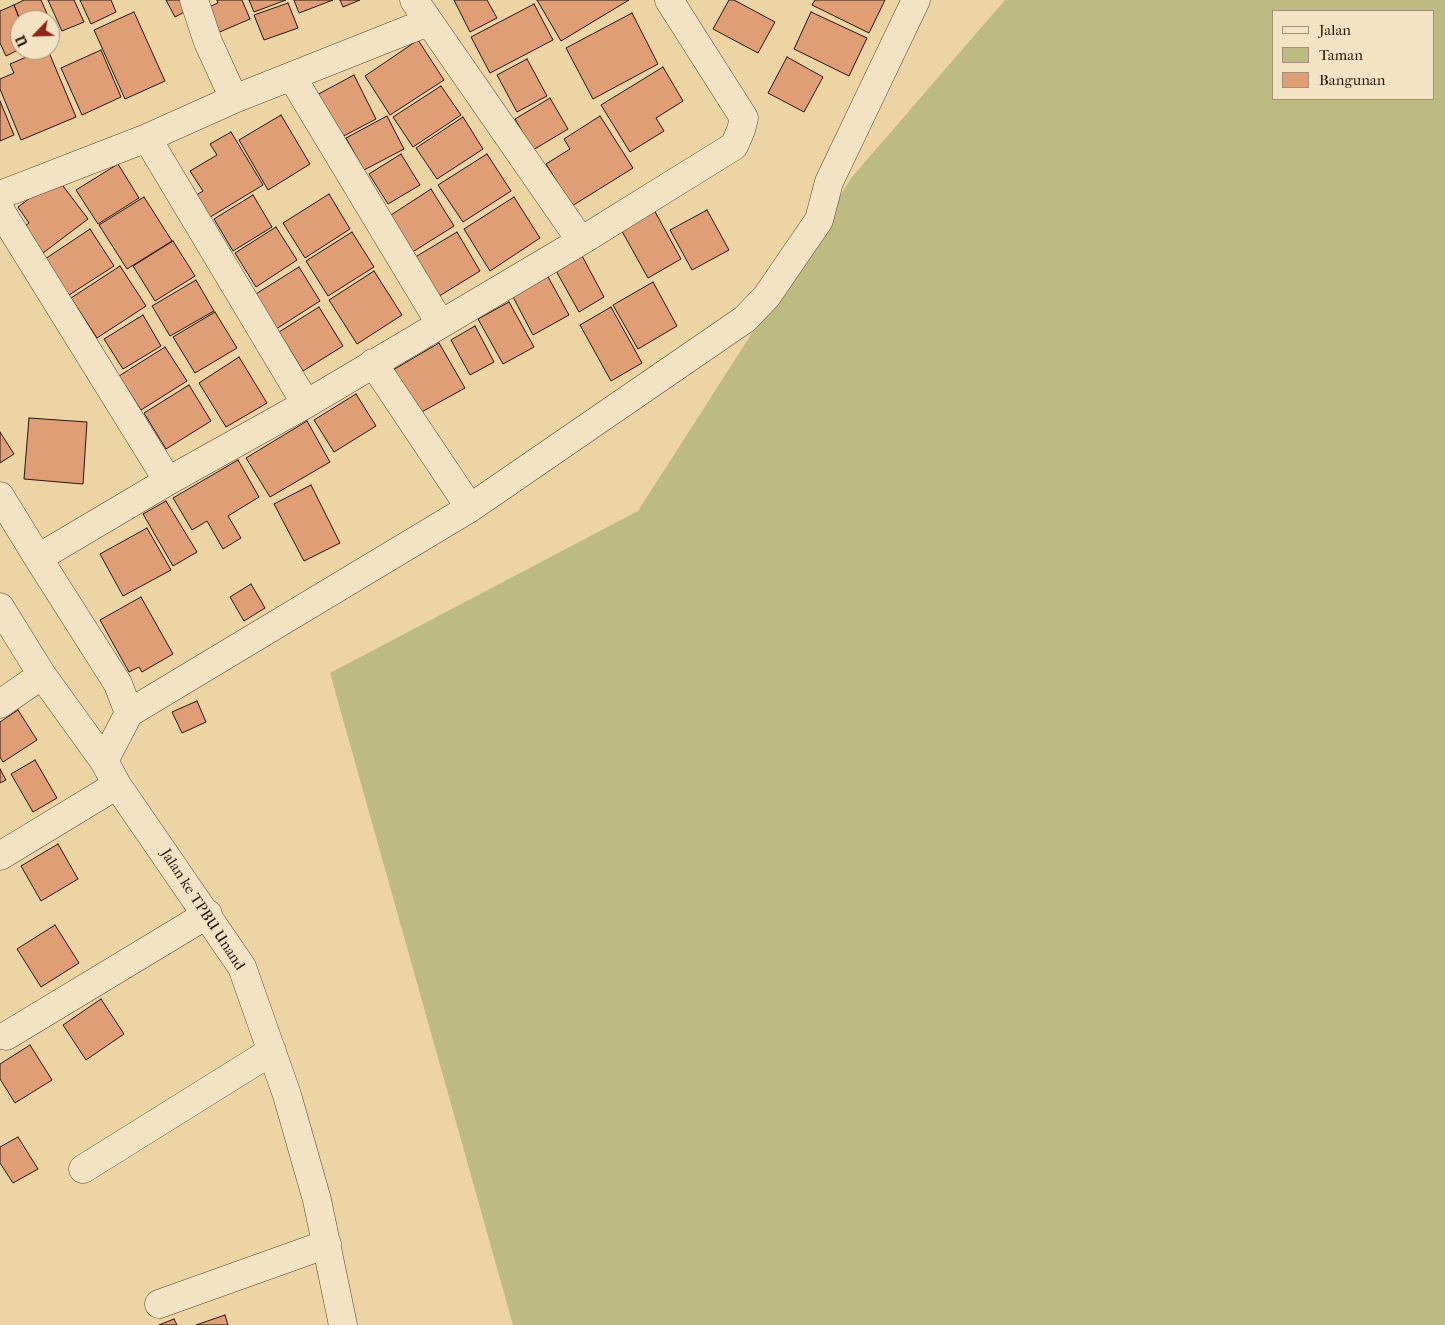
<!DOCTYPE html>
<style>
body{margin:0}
#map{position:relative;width:1445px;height:1325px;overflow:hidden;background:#ecd4a5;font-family:"IM FELL French Canon",serif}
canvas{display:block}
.legend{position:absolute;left:1272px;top:10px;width:162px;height:90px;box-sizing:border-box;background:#f3e3c4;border:1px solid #a2907a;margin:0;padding:6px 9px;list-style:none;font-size:15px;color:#29140c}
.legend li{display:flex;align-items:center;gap:10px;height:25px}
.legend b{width:25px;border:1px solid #a2907a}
.north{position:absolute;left:10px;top:10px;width:50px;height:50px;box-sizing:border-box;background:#f3e3c4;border:1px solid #a2907a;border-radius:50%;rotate:246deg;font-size:14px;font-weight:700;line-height:20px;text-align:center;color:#29140c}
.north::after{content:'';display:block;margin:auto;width:18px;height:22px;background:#8f2418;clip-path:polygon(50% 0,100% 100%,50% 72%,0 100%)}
</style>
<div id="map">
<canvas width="1445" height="1325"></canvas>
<ul class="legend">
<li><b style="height:6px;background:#f3e3c4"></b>Jalan</li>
<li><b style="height:14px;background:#bdbb82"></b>Taman</li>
<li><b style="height:14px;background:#df9e75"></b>Bangunan</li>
</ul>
<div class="north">U</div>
</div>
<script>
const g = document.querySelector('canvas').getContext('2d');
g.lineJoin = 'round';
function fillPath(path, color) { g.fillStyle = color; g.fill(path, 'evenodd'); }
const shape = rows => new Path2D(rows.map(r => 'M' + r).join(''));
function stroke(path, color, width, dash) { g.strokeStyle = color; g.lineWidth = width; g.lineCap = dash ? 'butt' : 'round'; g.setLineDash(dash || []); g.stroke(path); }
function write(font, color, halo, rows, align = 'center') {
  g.font = font + ' "IM FELL French Canon",serif'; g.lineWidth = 4; g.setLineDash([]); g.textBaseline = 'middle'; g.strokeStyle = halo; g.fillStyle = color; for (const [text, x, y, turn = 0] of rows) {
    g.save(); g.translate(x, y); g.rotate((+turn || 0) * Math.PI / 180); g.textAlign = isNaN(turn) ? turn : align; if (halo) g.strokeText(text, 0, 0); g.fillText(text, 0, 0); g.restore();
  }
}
const green = shape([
 [1005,0,1445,0,1445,1325,513,1325,330,673,638,511,852,177],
 [1274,11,1434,11,1434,99,1274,99]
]);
const building = shape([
 [24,0,41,0,58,39,50,42,50,20,20,20,14,5,24,0],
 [48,0,74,0,84,22,62,31,48,0],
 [80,0,111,0,116,12,91,24,80,0],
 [166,0,182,0,188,10,175,17,166,0],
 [217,0,242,0,250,19,215,34,204,9,218,3,217,0],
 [249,0,286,0,254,12,249,0],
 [294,0,333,0,299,13,294,0],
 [340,0,360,0,343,7,340,0],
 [454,0,487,0,497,18,470,32,454,0],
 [537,0,629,0,561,41,537,0],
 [729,0,734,0,775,22,758,53,713,29,729,0],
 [815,0,885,0,869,33,812,5,815,0],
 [288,3,298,28,264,40,254,15,288,3],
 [534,4,553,40,490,73,471,37,534,4],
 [14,5,20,20,20,49,6,56,0,43,0,11,14,5],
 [134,12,165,81,125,99,94,30,134,12],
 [811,12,867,38,849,76,794,49,811,12],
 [632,13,658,64,593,99,566,48,632,13],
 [418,40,444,80,390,115,365,76,418,40],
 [43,50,48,50,76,117,21,140,0,89,0,79,14,73,10,64,43,50],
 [101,50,121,97,82,115,61,68,101,50],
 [787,57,823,77,804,112,768,93,787,57],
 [527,59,547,96,517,112,497,75,527,59],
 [663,67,683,101,656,118,664,131,630,152,601,105,663,67],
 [354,75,376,119,336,140,313,97,354,75],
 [441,86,461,115,413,147,393,117,441,86],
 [550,98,568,129,533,150,515,119,550,98],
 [0,101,14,135,0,141,0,101],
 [281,115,310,164,268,190,239,140,281,115],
 [387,116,404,149,364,170,346,138,387,116],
 [600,116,633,168,572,206,546,164,570,149,564,139,600,116],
 [463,117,483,149,437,179,416,148,463,117],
 [231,132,263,185,202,222,188,200,203,191,190,171,217,155,210,144,231,132],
 [401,154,420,185,388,204,369,174,401,154],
 [487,154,511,191,463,222,438,185,487,154],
 [118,164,139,198,98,224,76,190,118,164],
 [57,178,88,219,39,256,20,230,29,223,18,207,57,178],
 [431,189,454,226,411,253,388,217,431,189],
 [329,194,350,229,305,258,283,223,329,194],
 [253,195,272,227,233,251,214,219,253,195],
 [144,197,172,241,127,269,99,225,144,197],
 [514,197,540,238,490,271,464,229,514,197],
 [653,208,681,259,648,278,619,226,653,208],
 [707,210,729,250,692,270,670,230,707,210],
 [276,227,297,260,256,287,235,253,276,227],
 [90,229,114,266,69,295,45,259,90,229],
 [352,232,374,267,328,296,306,261,352,232],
 [457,232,480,271,436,298,412,259,457,232],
 [173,241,195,276,155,301,133,266,173,241],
 [581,254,604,297,579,312,555,269,581,254],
 [120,266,146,306,97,338,71,298,120,266],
 [299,267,320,301,273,331,251,297,299,267],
 [374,271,402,315,357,344,329,300,374,271],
 [547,275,569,315,533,335,512,295,547,275],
 [196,280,214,311,170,336,152,306,196,280],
 [653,282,677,326,638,349,613,305,653,282],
 [509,302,534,347,503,364,478,319,509,302],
 [319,307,343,346,303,371,279,332,319,307],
 [611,307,642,363,611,381,580,325,611,307],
 [215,312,237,348,195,373,173,337,215,312],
 [143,315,161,346,123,369,104,339,143,315],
 [475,326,494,362,470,375,451,340,475,326],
 [439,343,465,388,418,414,393,370,439,343],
 [165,347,187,381,141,410,119,376,165,347],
 [239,357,267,403,226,427,199,383,239,357],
 [189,385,211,421,166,449,144,413,189,385],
 [356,394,376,426,334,452,314,420,356,394],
 [29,418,87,422,83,484,24,479,29,418],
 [307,421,330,462,270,497,246,458,307,421],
 [0,432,14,454,0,463,0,432],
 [238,460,259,497,228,516,241,538,223,549,207,521,192,530,173,498,238,460],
 [311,485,340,543,304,561,274,504,311,485],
 [166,501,197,552,173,566,143,514,166,501],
 [147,528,171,570,123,596,100,554,147,528],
 [251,584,265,608,244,621,230,597,251,584],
 [141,597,173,654,142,672,139,667,129,672,100,620,141,597],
 [197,701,206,722,182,733,172,712,197,701],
 [18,710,37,740,3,762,0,757,0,722,18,710],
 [35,760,57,798,33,812,11,774,35,760],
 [0,769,6,780,0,783,0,769],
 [58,844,78,879,41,901,21,866,58,844],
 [55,925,79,963,41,987,17,949,55,925],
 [101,999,124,1034,86,1060,63,1025,101,999],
 [30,1045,52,1080,15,1103,0,1079,0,1064,30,1045],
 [18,1137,38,1169,13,1183,0,1163,0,1147,18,1137],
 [225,1315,228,1325,196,1325,225,1315],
 [174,1319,177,1325,159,1325,174,1319]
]);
const minor = shape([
 [414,0,581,241],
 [292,77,440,323],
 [234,99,428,22],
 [147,138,306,404],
 [0,195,147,138,234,99,208,42,194,0],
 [0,210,168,481],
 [373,363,470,508],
 [0,496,38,558,168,481,306,404,581,241,734,146,741,130,744,118,669,0],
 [38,558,118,684,129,713,104,761,117,785,242,967,287,1095,317,1200,343,1325],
 [0,607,42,675,104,761],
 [0,704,42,675],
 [129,713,470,508,745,319,767,296,819,220,829,182,916,0],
 [0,856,117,785],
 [6,1036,208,914],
 [83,1169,272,1051],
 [159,1304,327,1244]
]);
const streetNames = [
 ["Jalan ke TPBU Unand",202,910,57]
];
fillPath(green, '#bdbb82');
fillPath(building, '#df9e75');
stroke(building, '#29140c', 1);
stroke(minor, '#5a4432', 29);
stroke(minor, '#f3e3c4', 28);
write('15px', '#29140c', '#f3e3c4', streetNames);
</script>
